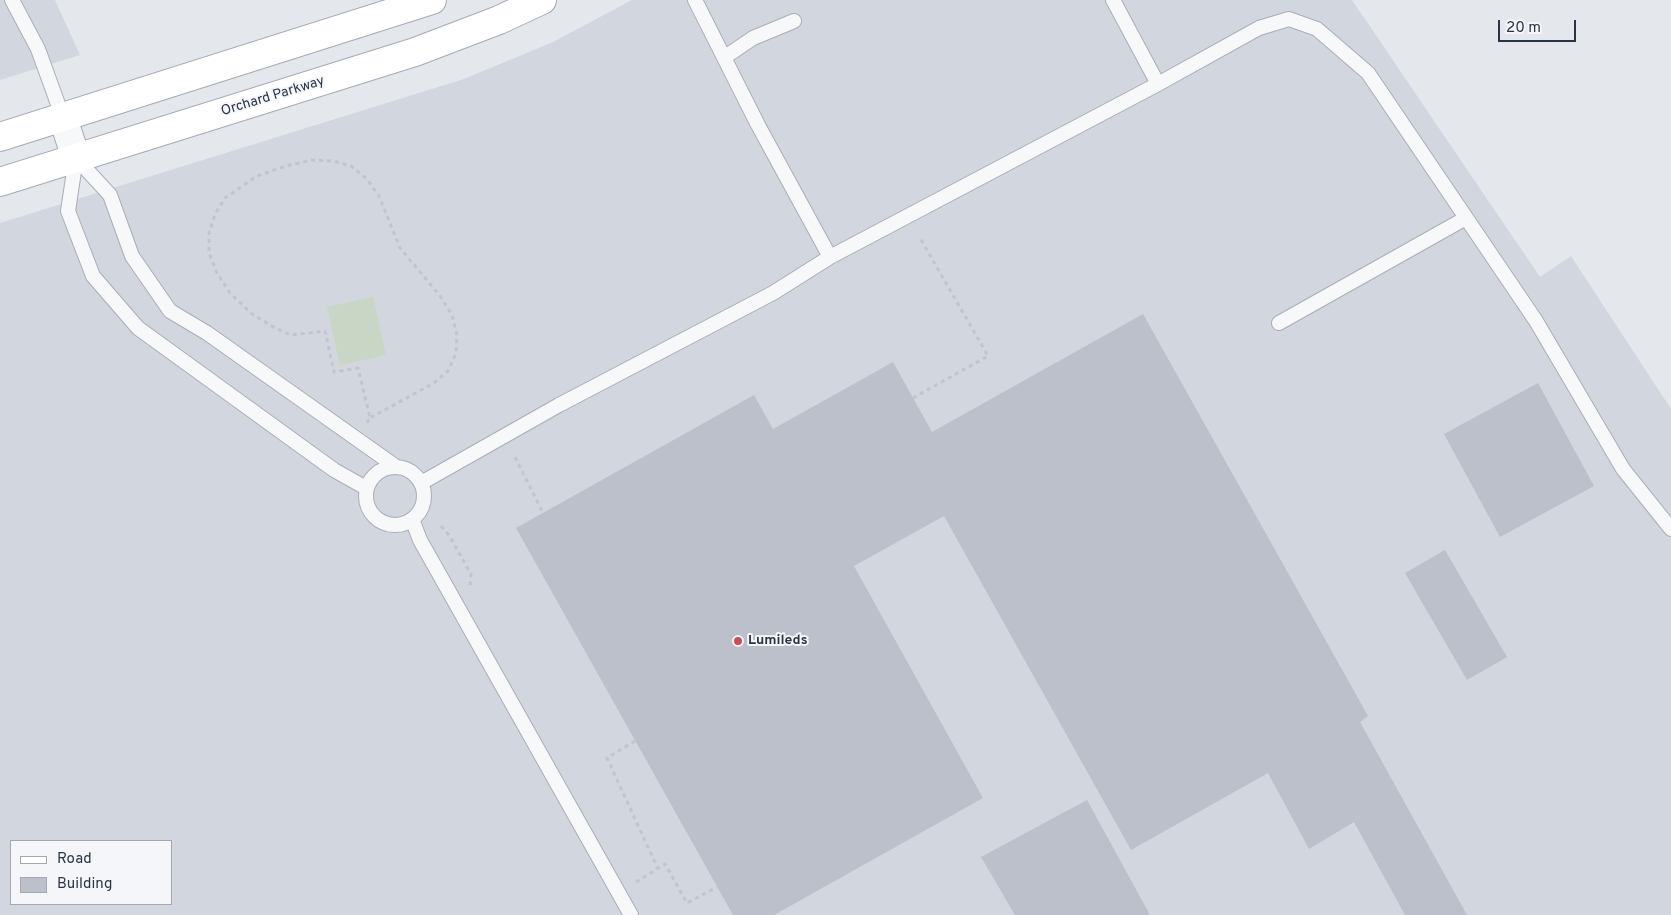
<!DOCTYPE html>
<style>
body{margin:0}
#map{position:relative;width:1671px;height:915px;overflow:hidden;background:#e4e7ec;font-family:Overpass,sans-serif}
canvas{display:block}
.legend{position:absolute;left:10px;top:840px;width:162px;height:65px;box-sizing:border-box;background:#f4f6f9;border:1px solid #a4a8b1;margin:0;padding:6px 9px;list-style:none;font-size:15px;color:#2b3445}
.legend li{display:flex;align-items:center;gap:10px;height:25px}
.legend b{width:25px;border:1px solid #a4a8b1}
.scale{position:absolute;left:1498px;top:20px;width:78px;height:22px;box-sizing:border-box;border:2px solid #2b3445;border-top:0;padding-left:6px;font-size:15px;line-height:18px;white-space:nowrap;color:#2b3445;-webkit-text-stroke:4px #f4f6f9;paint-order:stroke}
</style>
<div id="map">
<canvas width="1671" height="915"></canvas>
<ul class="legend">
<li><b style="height:6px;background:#fff"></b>Road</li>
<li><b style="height:14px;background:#bbc0ca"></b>Building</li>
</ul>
<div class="scale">20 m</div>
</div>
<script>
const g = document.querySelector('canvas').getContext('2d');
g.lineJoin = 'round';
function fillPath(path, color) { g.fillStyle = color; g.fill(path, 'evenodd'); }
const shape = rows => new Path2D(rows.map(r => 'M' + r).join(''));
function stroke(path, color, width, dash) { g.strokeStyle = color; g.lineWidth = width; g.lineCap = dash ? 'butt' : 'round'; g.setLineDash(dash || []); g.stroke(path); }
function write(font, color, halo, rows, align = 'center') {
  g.font = font + ' Overpass,sans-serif'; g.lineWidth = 4; g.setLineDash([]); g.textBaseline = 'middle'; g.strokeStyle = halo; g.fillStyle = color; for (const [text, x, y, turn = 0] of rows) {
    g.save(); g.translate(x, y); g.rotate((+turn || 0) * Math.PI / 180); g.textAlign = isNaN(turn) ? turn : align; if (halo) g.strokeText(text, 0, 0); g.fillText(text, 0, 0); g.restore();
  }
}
const built = shape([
 [0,0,55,0,80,55,0,80],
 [632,0,1352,0,1540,277,1571,256,1671,409,1671,915,0,915,0,223,464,79,553,42],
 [11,841,171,841,171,904,11,904]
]);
const green = shape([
 [373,297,386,355,340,365,327,307]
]);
const building = shape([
 [1143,314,1368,716,1360,722,1467,915,1405,915,1354,822,1309,849,1268,773,1131,850,944,516,854,566,983,798,774,915,733,915,516,528,754,395,773,429,893,362,932,432],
 [1538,383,1594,486,1500,537,1444,434],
 [1445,550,1507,657,1467,680,1405,573],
 [1087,800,1150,915,1015,915,981,857]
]);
const path = shape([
 [913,398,988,356,920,238],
 [367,423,370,418,358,368,334,372,325,331,291,335,275,328,252,314,230,293,217,273,209,253,209,233,215,214,225,198,257,176,286,166,312,160,333,161,351,166,367,179,379,196,400,248,440,296,452,315,457,335,456,353,448,371,434,383,370,418],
 [515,457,543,513],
 [441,526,449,535,471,574,470,587],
 [635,741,607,758,658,869],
 [636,882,665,864,687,903,717,887]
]);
const service = shape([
 [12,0,38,49,63,118],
 [695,0,758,125,830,257],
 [1113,0,1158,84],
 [725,57,753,38,794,21],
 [76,158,68,211,93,276,138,328,334,470,366,488],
 [76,158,110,195,132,256,170,311,207,333,395,466],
 [1279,323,1466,218],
 '366 496a29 29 0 1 1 58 0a29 29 0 1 1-58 0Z',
 [421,483,559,405,773,293,830,257,1158,84,1259,28,1289,19,1317,29,1368,73,1536,321,1623,469,1671,529],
 [412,519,420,540,631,915]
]);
const minor = shape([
 [63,118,76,158]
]);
const primary = shape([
 [0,137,432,0],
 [0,182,415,52,499,20,542,0]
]);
const markers = [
 [738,641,5,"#d1495b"]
];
const streetNames = [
 ["Orchard Parkway",273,97,-17]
];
const poiNames = [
 ["Lumileds",748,641]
];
fillPath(built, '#d2d6de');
fillPath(green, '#c9d6c5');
fillPath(building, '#bbc0ca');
stroke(service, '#a9aeb7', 16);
stroke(minor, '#a9aeb7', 30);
stroke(primary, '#a3abb8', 30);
stroke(path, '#c2c5cb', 3, [4, 4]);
stroke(service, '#f7f8fa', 14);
stroke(minor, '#f7f8fa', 28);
stroke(primary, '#fff', 28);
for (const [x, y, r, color] of markers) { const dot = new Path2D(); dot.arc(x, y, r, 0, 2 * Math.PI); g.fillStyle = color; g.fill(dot); stroke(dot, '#f4f6f9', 2); }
write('14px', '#2b3445', '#f4f6f9', streetNames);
write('bold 14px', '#2b3445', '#f4f6f9', poiNames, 'left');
</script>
